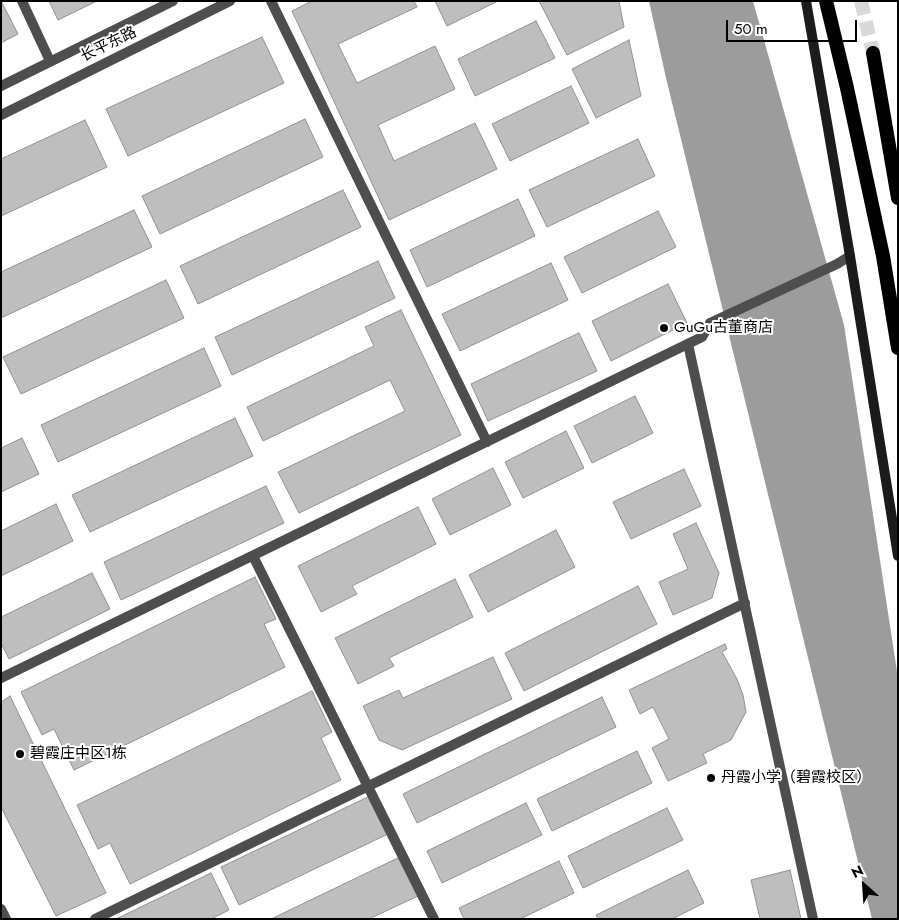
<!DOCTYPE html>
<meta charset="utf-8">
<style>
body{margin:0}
#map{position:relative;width:899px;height:920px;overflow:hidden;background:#fff;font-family:Jost,sans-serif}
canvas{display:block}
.frame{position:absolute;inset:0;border:2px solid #000;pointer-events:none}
.north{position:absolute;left:839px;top:860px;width:50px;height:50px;-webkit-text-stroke:4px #fff;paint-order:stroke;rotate:334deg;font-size:14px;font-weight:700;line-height:20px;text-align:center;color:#000}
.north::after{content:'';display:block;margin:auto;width:18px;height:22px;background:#000;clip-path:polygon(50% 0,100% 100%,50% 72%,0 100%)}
.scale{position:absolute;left:726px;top:20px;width:131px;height:22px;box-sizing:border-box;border:2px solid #000;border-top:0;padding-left:6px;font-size:15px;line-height:18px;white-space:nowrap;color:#000;-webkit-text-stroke:4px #fff;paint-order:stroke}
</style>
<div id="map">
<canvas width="899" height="920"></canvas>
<div class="frame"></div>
<div class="north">N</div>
<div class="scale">50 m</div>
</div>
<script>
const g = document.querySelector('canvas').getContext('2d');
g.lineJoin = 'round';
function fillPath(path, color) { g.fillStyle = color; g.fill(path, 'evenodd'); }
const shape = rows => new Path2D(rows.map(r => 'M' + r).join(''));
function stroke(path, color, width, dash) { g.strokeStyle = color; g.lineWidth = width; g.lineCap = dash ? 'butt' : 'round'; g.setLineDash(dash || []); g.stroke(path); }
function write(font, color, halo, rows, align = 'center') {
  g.font = font + ' Jost,"Noto Sans SC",sans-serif'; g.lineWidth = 4; g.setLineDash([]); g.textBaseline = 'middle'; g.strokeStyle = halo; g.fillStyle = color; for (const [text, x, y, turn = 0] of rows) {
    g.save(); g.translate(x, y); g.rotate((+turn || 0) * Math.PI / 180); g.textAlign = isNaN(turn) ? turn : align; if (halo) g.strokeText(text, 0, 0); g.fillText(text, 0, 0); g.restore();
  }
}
const water = shape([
 [649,1,753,1,844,325,898,678,898,919,872,919,666,78]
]);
const building = shape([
 [1,1,18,34,1,43,1,1],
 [49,1,97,1,58,20,49,1],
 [312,1,414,1,417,7,338,44,357,83,435,46,455,89,378,125,394,161,475,123,497,169,389,220,292,11,312,1],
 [435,1,498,1,447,26,435,1],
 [539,1,619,1,624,27,567,55,539,1],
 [536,21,555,58,475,96,458,59,536,21],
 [262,37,284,83,128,156,106,109,262,37],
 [629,40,641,96,596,118,572,69,629,40],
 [571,86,589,123,510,161,492,124,571,86],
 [305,119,323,157,160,234,142,196,305,119],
 [85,120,107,167,1,216,1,159,85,120],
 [638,139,655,176,547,227,529,190,638,139],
 [343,190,361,227,198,304,180,266,343,190],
 [518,199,535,236,427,287,410,250,518,199],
 [134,210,152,247,1,318,1,272,134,210],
 [658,211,676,247,582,293,564,257,658,211],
 [378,261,395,298,232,375,215,337,378,261],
 [551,263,568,300,460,351,442,314,551,263],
 [166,280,184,318,21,394,3,357,166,280],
 [668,284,687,323,611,361,592,321,668,284],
 [401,310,461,435,299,513,278,472,405,411,390,380,263,441,247,407,374,346,365,327,401,310],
 [579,333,597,371,488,421,471,384,579,333],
 [204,348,221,386,58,462,41,425,204,348],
 [635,396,653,433,592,463,574,426,635,396],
 [235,418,253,456,90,532,72,495,235,418],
 [566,431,584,468,523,498,505,462,566,431],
 [22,438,39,474,1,492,1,448,22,438],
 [493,468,511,505,450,535,432,499,493,468],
 [684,469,701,506,631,539,613,502,684,469],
 [266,486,284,523,121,600,104,562,266,486],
 [56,504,73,541,1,576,1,531,56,504],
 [418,507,436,544,352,586,357,594,321,612,298,566,418,507],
 [696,523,719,573,712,598,673,615,659,582,688,569,673,534,696,523],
 [556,530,575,567,488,612,469,575,556,530],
 [92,573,110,609,9,659,1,643,1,617,92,573],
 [255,577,276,619,264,624,285,667,74,770,54,729,42,735,21,692,255,577],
 [455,579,473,617,389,658,394,666,358,684,335,638,455,579],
 [638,586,657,624,524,691,505,653,638,586],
 [725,644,727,649,722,652,737,679,743,695,746,712,731,740,703,754,707,763,668,781,652,748,669,739,653,707,640,714,629,690,725,644],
 [493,657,512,699,402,750,379,740,363,706,399,690,403,698,493,657],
 [312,691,332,732,321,738,341,780,130,884,110,843,98,849,77,805,312,691],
 [10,696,106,893,56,916,1,807,1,702,10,696],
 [602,697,616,727,417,823,403,794,602,697],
 [637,751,652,783,552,831,537,799,637,751],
 [370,796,388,834,239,905,221,867,370,796],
 [526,803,542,835,442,883,427,851,526,803],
 [667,808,683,840,583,888,568,856,667,808],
 [402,856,420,895,369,919,271,919,402,856],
 [559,861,574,893,520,919,464,919,459,908,559,861],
 [688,870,704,903,672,919,598,919,596,915,688,870],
 [790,870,801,919,760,919,751,880,790,870],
 [211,873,229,910,211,919,116,919,211,873]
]);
const trunkTunnel = shape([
 [861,1,873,53]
]);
const minor = shape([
 [22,1,50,61],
 [271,1,487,442],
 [688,344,813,919],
 [253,556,434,919],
 [1,678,702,337,710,323,837,264,850,256],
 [95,919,745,603]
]);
const tertiary = shape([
 [1,86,173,1],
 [1,115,230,1],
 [1,909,6,919]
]);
const secondary = shape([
 [806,1,850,256,898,556]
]);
const trunk = shape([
 [826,1,847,88,883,256,898,348],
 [873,53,898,198]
]);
const markers = [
 [664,328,5,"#000"],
 [20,754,5,"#000"],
 [711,778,5,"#000"]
];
const streetNames = [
 ["长平东路",109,45,-26]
];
const poiNames = [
 ["GuGu古董商店",674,328],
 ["碧霞庄中区1栋",30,754],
 ["丹霞小学（碧霞校区）",721,778]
];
fillPath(water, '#9c9c9c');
fillPath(building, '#bebebe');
stroke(building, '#929292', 1);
stroke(trunkTunnel, '#d9d9d9', 14, [14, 7]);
stroke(minor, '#4e4e4e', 10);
stroke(tertiary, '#4e4e4e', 10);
stroke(secondary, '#1b1b1b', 10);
stroke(trunk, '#000', 14);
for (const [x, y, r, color] of markers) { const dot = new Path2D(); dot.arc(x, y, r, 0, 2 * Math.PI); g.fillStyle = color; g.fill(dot); stroke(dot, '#fff', 2); }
write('15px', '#000', '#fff', streetNames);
write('15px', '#000', '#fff', poiNames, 'left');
</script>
